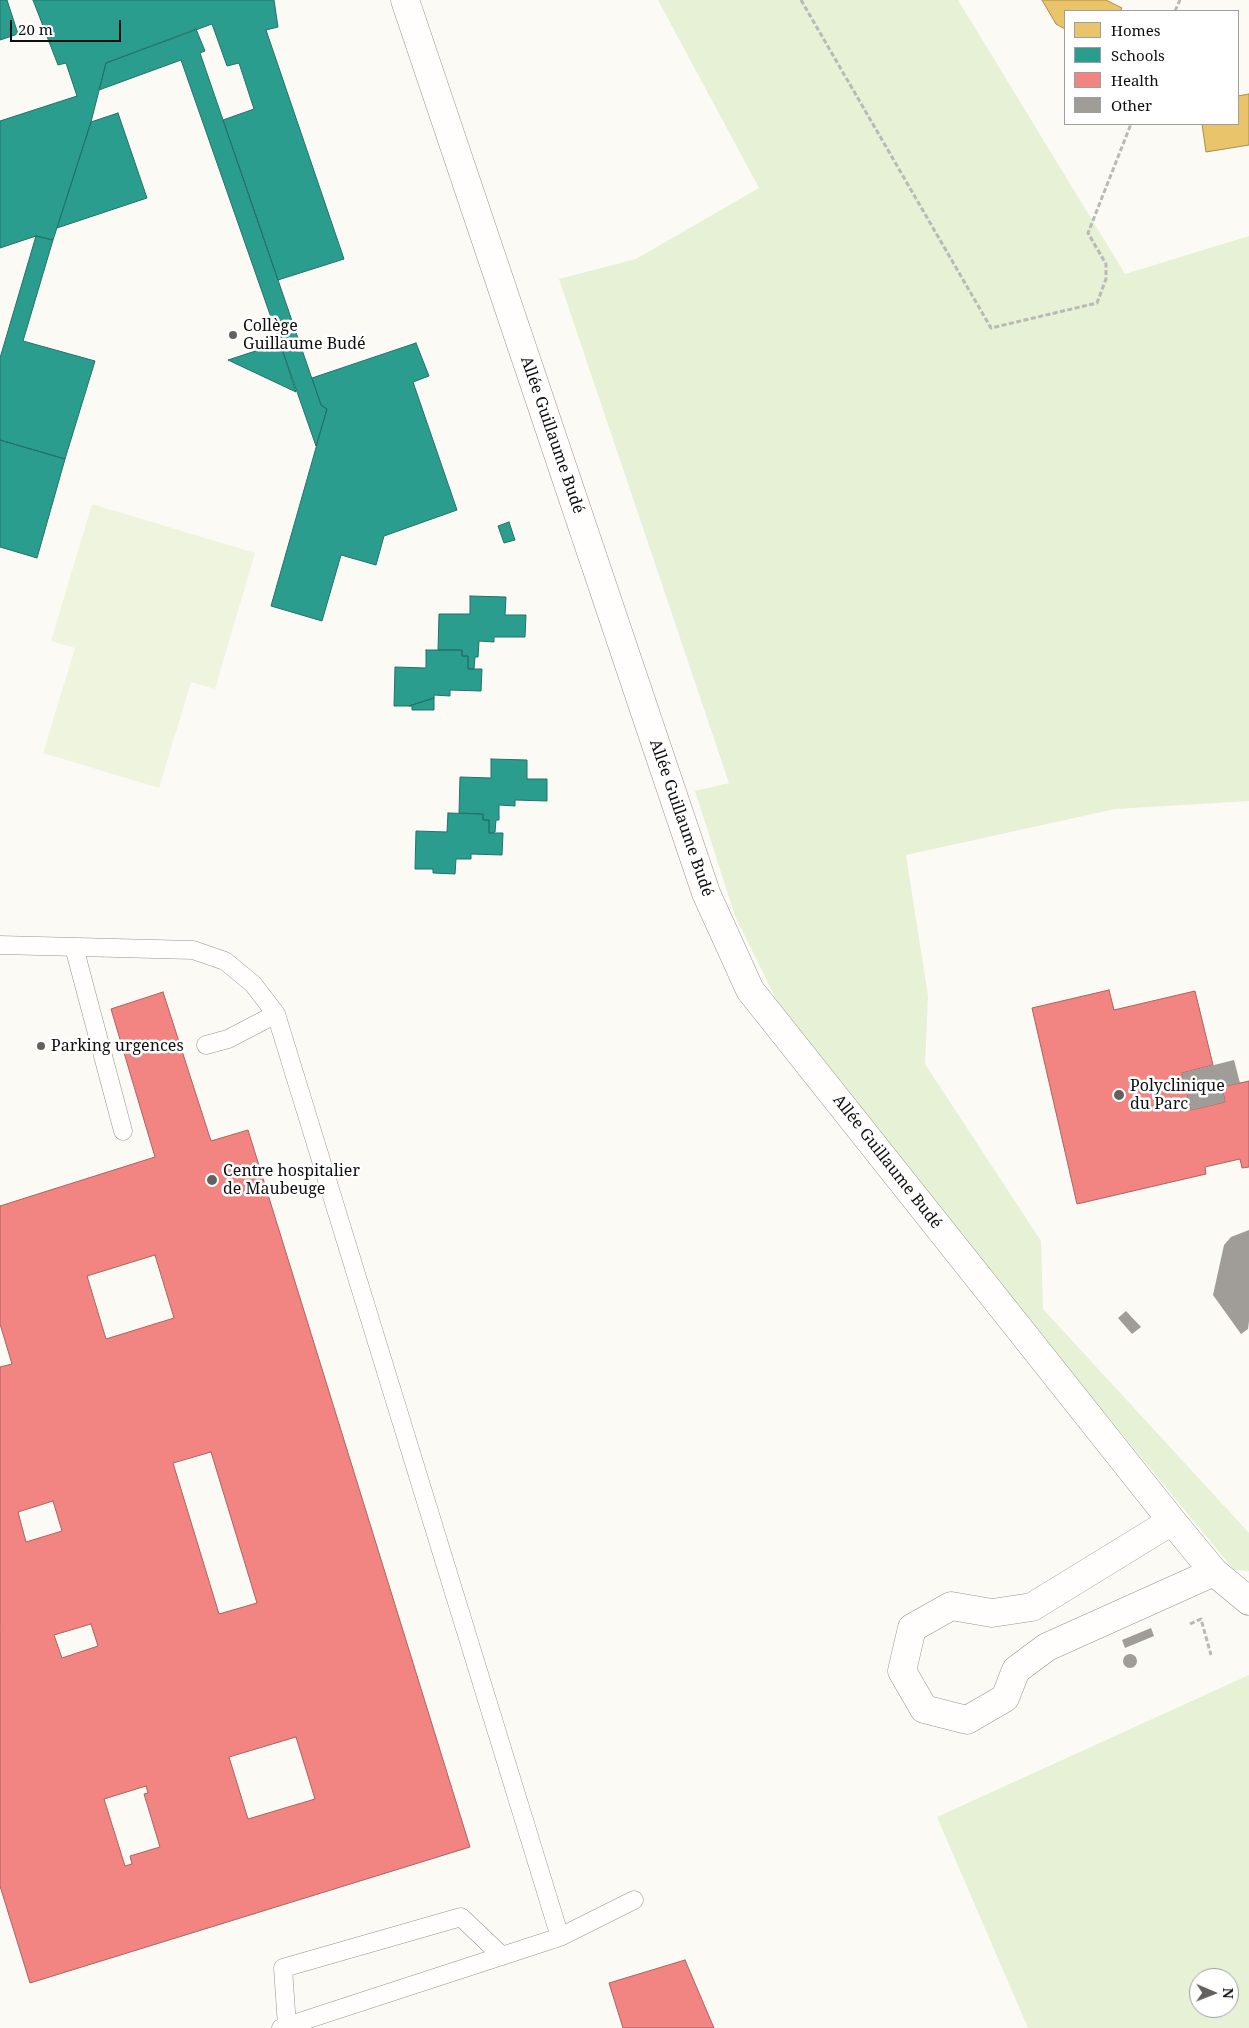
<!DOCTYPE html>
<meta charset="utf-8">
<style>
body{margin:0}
#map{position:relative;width:1249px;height:2028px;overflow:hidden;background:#fcfaf4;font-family:"Noto Serif",serif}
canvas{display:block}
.legend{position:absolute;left:1064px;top:10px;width:175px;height:115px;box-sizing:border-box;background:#fff;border:1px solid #9f9f9f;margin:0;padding:6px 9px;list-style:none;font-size:15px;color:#0f0f0f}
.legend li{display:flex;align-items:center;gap:10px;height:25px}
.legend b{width:25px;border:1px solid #9f9f9f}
.north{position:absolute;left:1189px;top:1968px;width:50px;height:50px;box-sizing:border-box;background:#fff;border:1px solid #9f9f9f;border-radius:50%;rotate:91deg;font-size:14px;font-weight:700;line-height:20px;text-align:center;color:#0f0f0f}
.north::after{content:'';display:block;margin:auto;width:18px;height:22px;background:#62615f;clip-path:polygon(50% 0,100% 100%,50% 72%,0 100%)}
.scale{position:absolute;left:10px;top:20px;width:111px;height:22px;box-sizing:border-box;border:2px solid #0f0f0f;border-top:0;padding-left:6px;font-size:15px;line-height:18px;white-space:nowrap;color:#0f0f0f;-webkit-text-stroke:4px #fff;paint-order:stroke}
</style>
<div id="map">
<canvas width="1249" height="2028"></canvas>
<ul class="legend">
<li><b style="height:14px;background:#e9c46a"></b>Homes</li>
<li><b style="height:14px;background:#2a9d8f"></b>Schools</li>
<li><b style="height:14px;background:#f28482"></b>Health</li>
<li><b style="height:14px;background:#a09d99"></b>Other</li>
</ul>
<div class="north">N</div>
<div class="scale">20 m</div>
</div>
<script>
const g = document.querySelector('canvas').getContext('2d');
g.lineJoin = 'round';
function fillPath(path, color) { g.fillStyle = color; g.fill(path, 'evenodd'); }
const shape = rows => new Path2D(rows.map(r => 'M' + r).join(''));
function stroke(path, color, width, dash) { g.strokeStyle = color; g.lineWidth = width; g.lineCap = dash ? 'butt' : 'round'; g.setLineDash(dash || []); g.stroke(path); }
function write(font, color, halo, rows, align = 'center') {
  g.font = font + ' "Noto Serif",serif'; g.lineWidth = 5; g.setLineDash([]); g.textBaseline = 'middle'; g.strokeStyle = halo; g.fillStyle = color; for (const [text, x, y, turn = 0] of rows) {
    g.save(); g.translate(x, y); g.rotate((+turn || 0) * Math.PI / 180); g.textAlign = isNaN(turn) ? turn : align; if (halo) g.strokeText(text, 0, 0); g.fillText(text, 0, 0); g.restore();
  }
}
const green = shape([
 [658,0,958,0,1125,274,1249,236,1249,801,1115,809,906,855,928,996,925,1064,1041,1241,1043,1309,1249,1533,1249,1571,1234,1570,890,1152,790,1027,735,916,695,791,729,783,559,279,636,259,759,188],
 [1249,1675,1249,2028,1028,2028,937,1817],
 [1199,1978,1229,1978,1229,2008,1199,2008]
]);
const pitch = shape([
 [92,504,255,553,215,689,191,682,159,788,43,753,75,648,51,641]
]);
const homes = shape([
 [1042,0,1106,0,1122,8,1120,11,1065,11,1065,29,1056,24,1042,0],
 [1249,94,1249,145,1206,152,1202,124,1238,124,1238,96,1249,94]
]);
const schools = shape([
 [0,0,7,0,18,34,0,40,0,0],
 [33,0,274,0,278,27,266,30,344,259,278,280,223,120,254,109,239,63,227,66,212,24,106,63,91,122,53,240,36,236,0,248,0,121,77,96,66,63,58,65,33,0],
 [196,29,205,51,200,53,278,280,321,405,327,409,316,446,181,60,99,90,106,63,196,29],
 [118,113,147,198,57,228,91,122,118,113],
 [36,236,53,240,23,341,95,361,65,459,0,440,0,358,36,236],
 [280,343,296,392,228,360,280,343],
 [416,343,429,376,413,382,457,510,384,536,376,565,341,555,322,621,271,606,327,409,321,405,312,378,416,343],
 [0,440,65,459,37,558,0,547,0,440],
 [509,522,515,540,504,543,498,526,509,522],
 [470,596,506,597,505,615,526,615,525,637,494,637,494,642,479,641,478,657,475,657,474,669,468,669,468,656,462,656,462,650,438,650,439,614,470,614,470,596],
 [426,650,462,650,462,656,468,656,468,669,482,669,481,691,450,690,450,696,434,695,434,698,409,706,394,706,395,667,426,668,426,650],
 [434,698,434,710,412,710,412,706,409,706,434,698],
 [491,759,527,760,527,779,547,779,547,801,515,800,515,806,499,805,499,820,496,820,495,832,489,833,489,820,483,820,483,814,459,813,460,777,491,778,491,759],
 [448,813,483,814,483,820,489,820,489,833,503,833,502,855,471,854,471,859,456,859,455,874,433,873,433,869,415,869,416,831,447,832,448,813]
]);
const health = shape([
 [1109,990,1114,1010,1195,991,1213,1065,1182,1073,1191,1110,1225,1102,1222,1087,1249,1081,1249,1167,1242,1168,1240,1159,1205,1167,1206,1174,1077,1204,1032,1008,1109,990],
 [163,992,211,1141,248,1130,470,1847,30,1983,0,1886,0,1367,12,1364,0,1324,0,1206,155,1157,111,1009,163,992],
 [155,1255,174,1318,106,1339,87,1276,155,1255],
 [211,1452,257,1603,219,1614,173,1463,211,1452],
 [53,1501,62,1531,26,1542,18,1512,53,1501],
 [91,1624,98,1646,62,1658,54,1635,91,1624],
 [296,1737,315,1799,248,1819,229,1757,296,1737],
 [146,1786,148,1793,144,1794,160,1847,130,1856,132,1864,125,1866,104,1799,146,1786],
 [685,1960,714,2028,623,2028,609,1983,685,1960]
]);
const building = shape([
 [1234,1060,1240,1083,1222,1087,1225,1102,1191,1110,1182,1073],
 [1249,1230,1249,1321,1248,1329,1241,1334,1213,1295,1224,1245,1231,1237],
 [1126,1311,1141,1327,1132,1334,1118,1318],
 [1151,1628,1154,1636,1125,1648,1122,1640],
 '1123 1661a7 7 0 1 1 14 0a7 7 0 1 1-14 0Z'
]);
const path = shape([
 [801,0,991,328,1097,303,1106,279,1106,264,1088,233,1131,124],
 [1175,11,1180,0],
 [1190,1624,1201,1619,1211,1655]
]);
const service = shape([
 [0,945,193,950,225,961,253,984,276,1014,560,1937],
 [74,947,123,1131],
 [206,1045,228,1039,276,1014],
 [287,2026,283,1968,461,1917,502,1956],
 [281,2028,560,1937,634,1900]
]);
const minor = shape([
 [405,0,706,893,750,990,1172,1521,1214,1572,1249,1601],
 [1172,1521,1032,1607,992,1613,951,1606,912,1628,902,1671,924,1709,967,1720,1005,1698,1016,1670,1047,1647,1214,1572]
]);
const markers = [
 [233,335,5,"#62615f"],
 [41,1046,5,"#62615f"],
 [1119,1095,6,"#62615f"],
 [212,1180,6,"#62615f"]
];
const poiNames = [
 ["Collège",243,326],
 ["Guillaume Budé",243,344],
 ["Parking urgences",51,1046],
 ["Polyclinique",1130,1086],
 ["du Parc",1130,1104],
 ["Centre hospitalier",223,1171],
 ["de Maubeuge",223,1189]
];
const streetNames = [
 ["Allée Guillaume Budé",552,435,71],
 ["Allée Guillaume Budé",681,818,71],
 ["Allée Guillaume Budé",887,1162,52]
];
fillPath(green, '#e6f1d5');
fillPath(pitch, '#eff4df');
fillPath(homes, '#e9c46a');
stroke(homes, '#a88e4f', 1);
fillPath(schools, '#2a9d8f');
stroke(schools, '#227269', 1);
fillPath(health, '#f28482');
stroke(health, '#ae6160', 1);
fillPath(building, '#a09d99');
stroke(service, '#969592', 19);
stroke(minor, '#969592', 29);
stroke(path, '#b9b9b8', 3, [5, 2.5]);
stroke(service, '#fffefd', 18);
stroke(minor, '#fffefd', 28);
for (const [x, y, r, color] of markers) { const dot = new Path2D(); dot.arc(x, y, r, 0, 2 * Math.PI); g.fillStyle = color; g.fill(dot); stroke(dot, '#fff', 2); }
write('16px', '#0f0f0f', '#fff', poiNames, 'left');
write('16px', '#0f0f0f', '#fff', streetNames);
</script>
